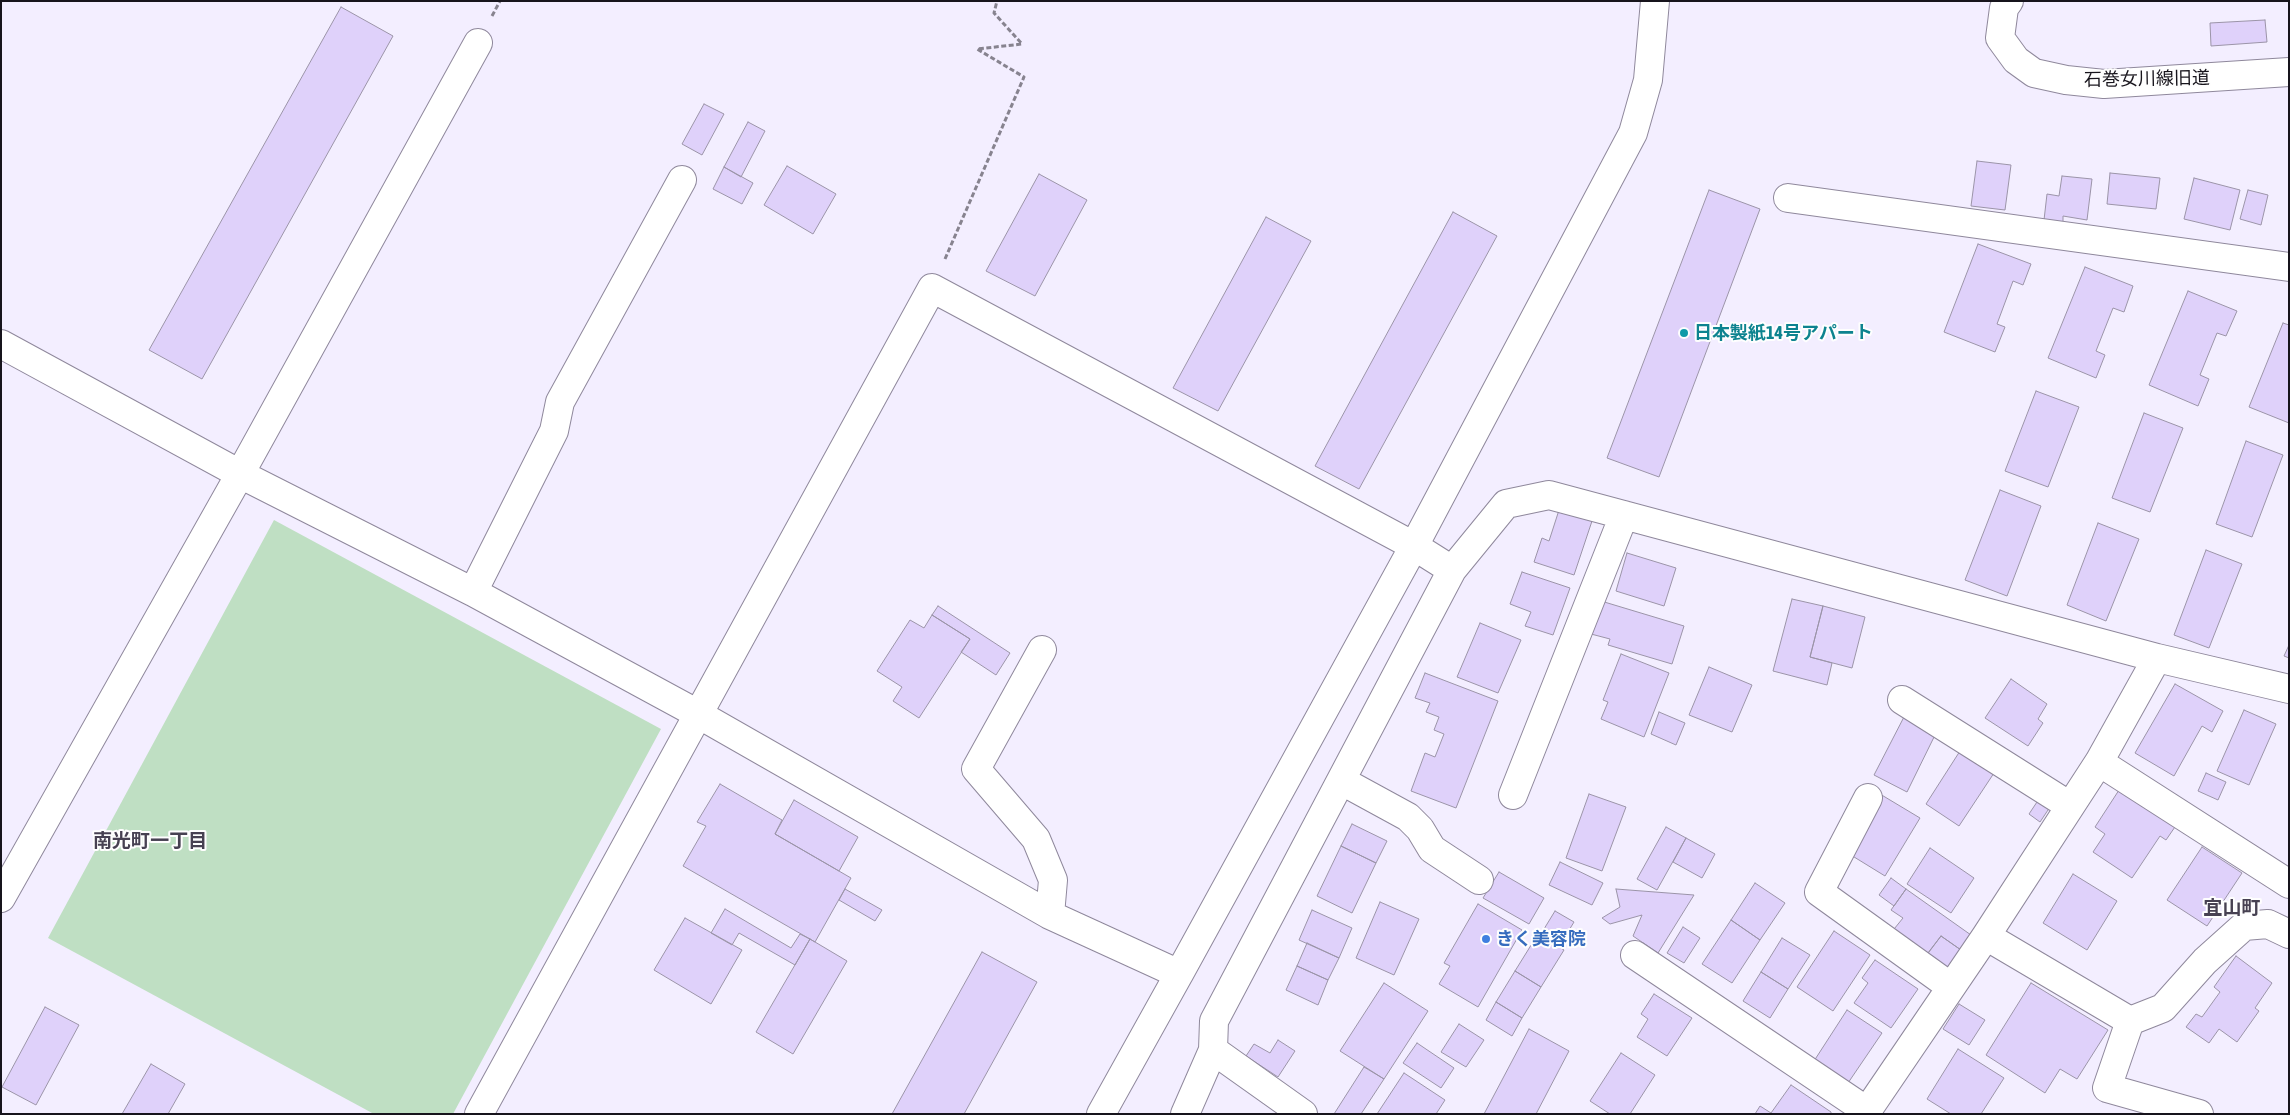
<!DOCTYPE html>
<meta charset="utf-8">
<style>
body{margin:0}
#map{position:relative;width:2290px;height:1115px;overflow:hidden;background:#f3eeff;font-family:"Asap Condensed",sans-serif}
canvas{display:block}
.frame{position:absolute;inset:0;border:2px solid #17141c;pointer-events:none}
</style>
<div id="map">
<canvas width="2290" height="1115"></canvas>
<div class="frame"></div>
</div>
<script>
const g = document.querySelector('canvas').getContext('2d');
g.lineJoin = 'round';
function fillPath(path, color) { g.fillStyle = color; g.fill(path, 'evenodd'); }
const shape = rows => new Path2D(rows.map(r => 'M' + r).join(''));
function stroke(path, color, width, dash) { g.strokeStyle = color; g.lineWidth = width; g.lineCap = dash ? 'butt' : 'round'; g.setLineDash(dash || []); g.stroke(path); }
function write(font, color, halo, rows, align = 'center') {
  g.font = font + ' "Asap Condensed","Noto Sans JP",sans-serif'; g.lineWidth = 4; g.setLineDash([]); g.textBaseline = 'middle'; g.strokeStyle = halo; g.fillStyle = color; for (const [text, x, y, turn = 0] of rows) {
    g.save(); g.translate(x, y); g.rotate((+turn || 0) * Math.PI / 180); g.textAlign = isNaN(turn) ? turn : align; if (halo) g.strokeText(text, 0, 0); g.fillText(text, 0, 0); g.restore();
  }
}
const green = shape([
 [274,520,661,729,453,1114,374,1114,48,938]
]);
const building = shape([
 [341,7,393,36,202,379,149,350,341,7],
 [2265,20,2267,42,2211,46,2210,23,2265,20],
 [704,104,724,114,702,155,682,144,704,104],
 [748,122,765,131,741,177,724,167,748,122],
 [1977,161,2011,165,2005,210,1971,206,1977,161],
 [787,166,836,194,813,234,764,205,787,166],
 [724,167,753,183,742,204,713,189,724,167],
 [2110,173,2160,178,2156,209,2107,204,2110,173],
 [1039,174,1087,200,1035,296,986,271,1039,174],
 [2062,176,2092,179,2087,220,2063,216,2063,222,2044,220,2047,194,2059,196,2062,176],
 [2194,178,2240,190,2230,230,2184,219,2194,178],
 [1709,190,1760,209,1659,477,1607,458,1709,190],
 [2248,190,2268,195,2261,225,2240,219,2248,190],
 [1453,212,1497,236,1359,489,1315,466,1453,212],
 [1266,217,1311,241,1218,411,1173,388,1266,217],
 [1978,244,2031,264,2023,285,2013,281,1997,324,2005,327,1995,352,1944,332,1978,244],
 [2085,267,2133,286,2124,312,2113,308,2096,351,2105,355,2096,378,2048,358,2085,267],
 [2188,291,2237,311,2226,336,2217,333,2200,375,2209,379,2198,406,2149,385,2188,291],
 [2283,323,2289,325,2289,423,2249,407,2283,323],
 [2036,391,2079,407,2048,487,2005,471,2036,391],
 [2144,413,2183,428,2150,512,2112,498,2144,413],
 [2246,441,2283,455,2252,537,2216,524,2246,441],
 [2000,490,2041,506,2007,596,1965,580,2000,490],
 [1560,507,1593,518,1574,575,1534,562,1542,538,1549,541,1560,507],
 [2098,523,2139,539,2106,621,2067,605,2098,523],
 [2206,550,2242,564,2209,648,2174,635,2206,550],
 [1627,553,1676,568,1664,606,1616,591,1627,553],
 [1522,572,1570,588,1553,635,1525,626,1531,612,1510,604,1522,572],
 [1792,599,1823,606,1810,657,1832,663,1827,685,1773,671,1792,599],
 [1601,601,1684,626,1672,664,1608,645,1610,639,1591,634,1601,601],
 [938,606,1010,653,996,675,961,652,970,639,932,615,938,606],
 [1823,606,1865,617,1852,668,1810,657,1823,606],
 [932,615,970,639,919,718,893,701,902,687,877,671,910,620,924,628,932,615],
 [1480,623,1521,640,1498,693,1457,677,1480,623],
 [2289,645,2289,658,2284,656,2289,645],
 [1621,654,1669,673,1644,737,1601,719,1608,702,1603,700,1621,654],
 [1709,667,1752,685,1732,732,1689,715,1709,667],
 [1425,673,1498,701,1456,808,1411,791,1425,753,1435,757,1444,734,1434,730,1439,717,1426,712,1430,703,1415,698,1425,673],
 [2011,679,2047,704,2038,719,2043,723,2028,746,1985,718,2011,679],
 [2175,684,2223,711,2212,732,2202,726,2174,776,2135,753,2175,684],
 [2244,710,2276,724,2249,785,2217,771,2244,710],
 [1659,712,1685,723,1676,745,1651,734,1659,712],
 [1905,715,1937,731,1907,792,1874,775,1905,715],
 [1960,751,1994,773,1959,826,1926,804,1960,751],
 [2206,773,2226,782,2218,800,2198,791,2206,773],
 [720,784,782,820,775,834,851,878,815,942,683,866,706,826,697,822,720,784],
 [2121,787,2177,824,2166,840,2160,836,2132,878,2093,852,2105,834,2095,827,2121,787],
 [1589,794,1626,807,1602,871,1566,858,1589,794],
 [1880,794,1920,818,1885,876,1846,852,1880,794],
 [2039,799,2050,807,2040,822,2029,814,2039,799],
 [794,800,858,837,839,871,775,834,794,800],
 [1352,824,1387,841,1376,863,1341,846,1352,824],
 [1666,827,1686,838,1657,890,1637,879,1666,827],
 [1686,838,1715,854,1702,878,1673,862,1686,838],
 [1341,846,1376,863,1352,913,1317,896,1341,846],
 [2202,847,2242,873,2207,926,2167,900,2202,847],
 [1930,848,1974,878,1951,913,1907,884,1930,848],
 [1560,862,1603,883,1592,905,1549,885,1560,862],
 [1499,872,1544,898,1529,924,1483,898,1499,872],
 [2073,874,2117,901,2087,950,2043,923,2073,874],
 [1891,878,1906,889,1894,906,1879,895,1891,878],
 [1755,883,1785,903,1760,940,1731,920,1755,883],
 [845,889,882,910,875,921,839,900,845,889],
 [1616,889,1694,895,1658,953,1633,936,1642,915,1610,924,1602,918,1620,907,1616,889],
 [1906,889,1971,935,1961,950,1941,936,1924,958,1890,934,1903,918,1891,910,1906,889],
 [1380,902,1419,919,1394,975,1356,958,1380,902],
 [1478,904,1522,930,1478,1007,1439,984,1450,966,1444,963,1478,904],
 [725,909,791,948,800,934,810,939,795,965,739,933,732,945,711,933,725,909],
 [1312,910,1352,928,1339,958,1299,940,1312,910],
 [1555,911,1574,922,1563,940,1544,929,1555,911],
 [685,918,742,950,711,1004,654,970,685,918],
 [1731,920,1760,940,1732,983,1702,964,1731,920],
 [1683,927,1700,938,1684,963,1667,953,1683,927],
 [1834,931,1870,955,1833,1011,1797,987,1834,931],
 [1538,934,1564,950,1541,987,1515,971,1538,934],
 [1941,936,1961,950,1946,970,1926,956,1941,936],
 [1782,938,1810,955,1788,989,1761,972,1782,938],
 [810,939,847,961,793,1054,756,1032,810,939],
 [1307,943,1339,958,1328,980,1297,966,1307,943],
 [982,952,1037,982,964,1114,892,1114,982,952],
 [2236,956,2272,983,2255,1008,2259,1011,2237,1042,2219,1029,2209,1043,2186,1027,2196,1014,2202,1017,2220,992,2214,987,2236,956],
 [1875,960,1918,989,1891,1028,1854,1003,1868,983,1862,978,1875,960],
 [1297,966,1328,980,1318,1005,1286,990,1297,966],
 [1515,971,1541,987,1522,1018,1496,1002,1515,971],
 [1761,972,1788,989,1770,1018,1743,1001,1761,972],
 [1384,983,1428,1011,1384,1079,1340,1051,1384,983],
 [2031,983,2108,1030,2077,1079,2060,1069,2045,1093,1986,1055,2031,983],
 [1654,994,1692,1018,1667,1056,1637,1037,1648,1019,1641,1014,1654,994],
 [1496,1002,1522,1018,1512,1036,1486,1020,1496,1002],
 [1959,1004,1985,1020,1969,1045,1943,1029,1959,1004],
 [45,1007,79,1025,36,1105,2,1087,45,1007],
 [1847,1010,1882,1033,1848,1083,1814,1061,1847,1010],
 [1459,1024,1484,1040,1466,1067,1441,1052,1459,1024],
 [1529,1029,1569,1051,1536,1114,1484,1114,1529,1029],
 [1278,1040,1295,1051,1278,1077,1246,1056,1254,1044,1270,1053,1278,1040],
 [1417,1043,1454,1068,1441,1088,1403,1063,1417,1043],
 [1958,1049,2004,1078,1981,1114,1951,1114,1927,1099,1958,1049],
 [1621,1053,1655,1075,1630,1114,1610,1114,1590,1101,1621,1053],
 [151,1064,185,1084,168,1114,122,1114,151,1064],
 [1364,1067,1384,1079,1361,1114,1334,1114,1364,1067],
 [1404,1073,1445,1100,1436,1114,1377,1114,1404,1073],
 [1791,1085,1831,1112,1831,1114,1755,1114,1760,1106,1771,1113,1791,1085]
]);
const path = shape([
 [492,16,500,1],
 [945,259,1024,77,977,49,1022,44,994,13,997,1]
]);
const minor = shape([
 [2009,1,2004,8,2000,38,2016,60,2034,73,2066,80,2104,84,2289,72],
 [1788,198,2289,267],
 [1,344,240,474,473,592,698,714,1050,915,1179,974,1101,1114],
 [473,592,554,431,560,402,682,180],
 [1042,650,976,769,1036,839,1053,880,1050,915],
 [1902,700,2070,806],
 [2099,762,2289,884],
 [1342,781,1408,817,1420,829,1432,849,1479,880],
 [1513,795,1624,515],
 [1868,798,1819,892,1951,987],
 [1,898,240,474,478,43],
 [1986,936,2130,1021,2107,1088,2199,1114],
 [1635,955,1867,1111],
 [1179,974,1414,546,1633,133,1648,80,1655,1],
 [2130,1021,2163,1008,2205,961,2244,926,2268,924,2289,934],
 [1213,1050,1303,1114],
 [479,1114,932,288,1414,546,1452,570],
 [1185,1114,1213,1050,1214,1021,1452,570,1506,504,1549,495,2157,658,2289,689],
 [1865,1114,1986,936,2099,762,2157,658]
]);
const markers = [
 [1684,333,5,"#0f9aa8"],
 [1486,939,5,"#3f7fe0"]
];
const streetNames = [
 ["石巻女川線旧道",2147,79,-1]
];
const cultureNames = [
 ["日本製紙14号アパート",1694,333]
];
const shopNames = [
 ["きく美容院",1496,939]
];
const neighbourhoodNames = [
 ["南光町一丁目",150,841],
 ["宜山町",2232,908]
];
fillPath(green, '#bfdfc3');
fillPath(building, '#dfd1fa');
stroke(building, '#9b94a8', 1);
stroke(minor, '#8f889c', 30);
stroke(path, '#87838f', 3, [5, 2.5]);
stroke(minor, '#fff', 28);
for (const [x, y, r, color] of markers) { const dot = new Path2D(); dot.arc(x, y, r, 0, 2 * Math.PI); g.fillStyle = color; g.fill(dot); stroke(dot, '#fefefe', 2); }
write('18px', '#17141c', '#fefefe', streetNames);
write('bold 18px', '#0d838f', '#fefefe', cultureNames, 'left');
write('bold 18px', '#366cbe', '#fefefe', shopNames, 'left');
write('bold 19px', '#474152', '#fefefe', neighbourhoodNames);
</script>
